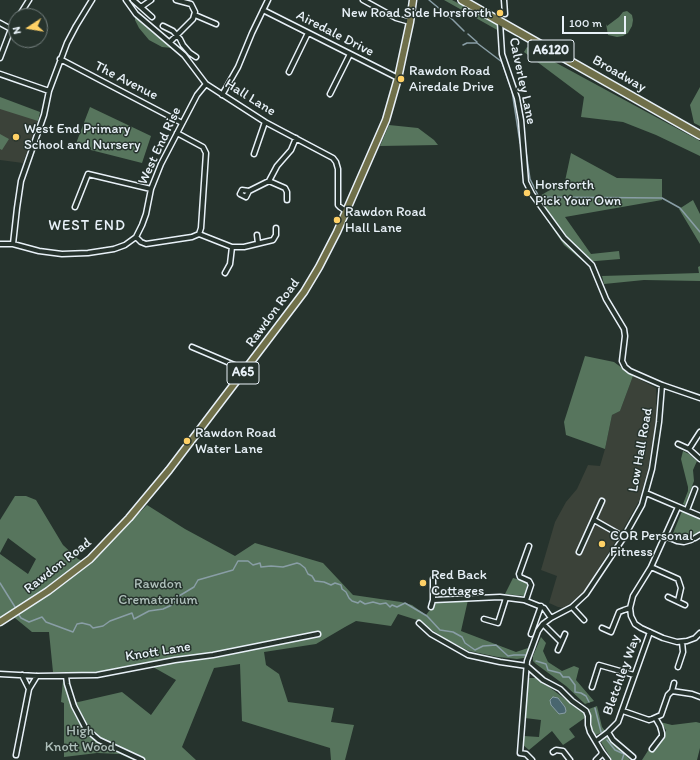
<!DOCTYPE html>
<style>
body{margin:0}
#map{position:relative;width:700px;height:760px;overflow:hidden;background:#26332d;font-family:Itim,sans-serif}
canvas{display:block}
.north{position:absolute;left:8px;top:8px;width:40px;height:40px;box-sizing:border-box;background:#26332d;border:1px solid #747f7e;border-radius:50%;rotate:258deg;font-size:11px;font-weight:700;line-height:16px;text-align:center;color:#e8f1f8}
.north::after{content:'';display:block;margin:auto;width:14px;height:18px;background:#ffd166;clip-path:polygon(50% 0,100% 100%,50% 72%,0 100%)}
.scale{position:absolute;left:562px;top:16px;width:64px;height:18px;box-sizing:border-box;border:2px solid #e8f1f8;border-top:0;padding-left:5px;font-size:12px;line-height:14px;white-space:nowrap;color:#e8f1f8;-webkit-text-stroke:3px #26332d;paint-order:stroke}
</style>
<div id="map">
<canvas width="700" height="760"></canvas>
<div class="north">N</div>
<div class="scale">100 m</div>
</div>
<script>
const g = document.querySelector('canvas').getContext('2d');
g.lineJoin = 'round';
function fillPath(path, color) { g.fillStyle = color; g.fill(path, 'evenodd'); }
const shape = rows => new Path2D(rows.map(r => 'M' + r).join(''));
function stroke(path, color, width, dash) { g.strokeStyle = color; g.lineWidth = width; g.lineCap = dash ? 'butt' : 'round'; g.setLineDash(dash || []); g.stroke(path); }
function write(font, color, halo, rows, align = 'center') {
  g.font = font + ' Itim,sans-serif'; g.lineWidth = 3; g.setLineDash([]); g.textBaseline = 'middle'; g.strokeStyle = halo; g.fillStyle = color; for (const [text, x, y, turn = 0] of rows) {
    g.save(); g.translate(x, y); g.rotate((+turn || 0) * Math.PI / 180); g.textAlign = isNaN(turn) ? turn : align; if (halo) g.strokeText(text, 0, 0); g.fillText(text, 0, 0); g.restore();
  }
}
const built = shape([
 [0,105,39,117,23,163,0,160],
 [633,376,656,388,656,419,648,469,639,501,622,531,583,593,564,608,558,607,549,603,557,576,541,570,555,522,566,502,577,489,588,465,600,466,605,449,612,415,620,411]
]);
const green = shape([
 [444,0,452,0,477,13,500,26,499,31],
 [627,11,632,15,633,20,632,26,628,33,623,36,617,37,608,35,606,24,607,26,619,17,623,12],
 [135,16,172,48,162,47,149,40,139,28,135,20],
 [527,47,700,141,700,156,656,135,623,122,581,117,584,97,524,52],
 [700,87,700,126,694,123,690,105],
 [0,97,40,112,38,121,0,109],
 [90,107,151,136,142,163,75,146],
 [389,125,418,128,434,140,438,145,380,146],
 [0,134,9,139,2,150,0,149],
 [571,153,617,178,662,179,662,200,565,217,591,254,619,251,620,259,584,262,564,245,533,200,565,181],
 [693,200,700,214,700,244,679,209],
 [700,266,700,281,644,280,604,284,602,276,699,273,698,267],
 [585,356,614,362,633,376,620,411,612,415,605,449,566,435,564,422],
 [683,451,689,454,697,461,693,470,694,481,685,505,683,504,688,491,688,487,681,459],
 [15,496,26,496,36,500,63,545,78,559,90,564,147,505,185,529,235,556,255,543,323,563,353,595,401,602,412,605,426,615,435,603,468,600,461,631,516,652,531,647,528,655,524,658,517,659,498,657,469,651,447,640,417,620,398,614,391,626,356,621,345,627,316,644,264,652,266,665,279,674,288,702,334,708,331,722,354,725,345,760,331,760,330,748,242,721,240,664,214,668,182,747,196,760,133,760,120,754,97,753,64,757,64,703,61,702,63,680,74,703,122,692,151,715,176,680,146,663,91,673,53,672,49,632,32,632,15,618,0,617,0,554,28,574,36,559,8,538,0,553,0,520],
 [682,511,700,518,700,533,692,538,682,539,672,536],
 [513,578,527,582,529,585,525,596,505,594],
 [541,637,546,643,543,651,548,662,562,671,574,666,579,668,576,680,594,701,585,704,566,686,536,664,533,661,533,656],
 [528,678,537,678,585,714,586,717,569,729,575,737,563,745,552,731,529,750,523,745,524,736,539,737,541,720,525,718],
 [597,706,602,727,605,731,596,735,595,734,592,728,591,716,589,709],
 [660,722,672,725,696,722,700,723,700,748,697,760,642,760,649,749,654,751,664,737,666,730],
 [608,736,612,741,630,760,612,760,601,742]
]);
const water = shape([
 [553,697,558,698,565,707,566,711,565,713,559,714,551,705,550,700,553,697]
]);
const stream = shape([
 [429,0,453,20,464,31],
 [468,34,477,42],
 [463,45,467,43,477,43,502,62,512,91,520,143],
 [525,145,530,179,539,197,662,198,680,208,700,232],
 [0,583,15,607],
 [19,615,21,618,29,622,42,617,46,622,73,632,77,624,82,623,90,625,93,628,103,626,110,621,132,613,134,619,149,611,163,609,172,605,179,596,194,587,198,580,233,570,238,561,248,561,253,565,260,563,261,567,271,566,283,567,297,563,300,564,305,568,308,574,312,576,315,581,324,582,331,585,335,583,341,585,342,589,346,592,349,598,352,601,358,603,360,601,365,604,373,602,380,604,386,603,390,607,392,605,397,607,405,603,427,616,440,630,453,632,462,637,465,643,475,650,483,646,496,645,508,656,514,655,525,655],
 [536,661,546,664,548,670,560,673,563,677,569,677,575,685,575,692,581,693,586,696,589,702],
 [595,708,601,732],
 [607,740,615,750,624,754,622,760]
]);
const minor = shape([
 [126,0,136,14,184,55,206,84,265,122,333,158,336,162,338,169,338,205,340,207,347,212],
 [133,0,152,17],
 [363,0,396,18,410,22],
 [504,0,505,14],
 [141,7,151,0],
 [263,10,398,78],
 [195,15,216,24],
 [19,16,29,0],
 [500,22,502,54,517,98,521,120,526,182,532,194,564,238,592,265,606,299,624,329,625,336,622,361,625,367,630,371,662,385,700,398],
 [0,23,11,29],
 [163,26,173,31,180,39,183,45,190,53,196,57],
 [170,42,193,19,195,12,191,4,176,0],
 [0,58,11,29,16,21],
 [60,59,182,123],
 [289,72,308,33],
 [0,74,49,91],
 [330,94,350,54],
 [222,95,238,67,252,33,268,0],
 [254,154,265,122],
 [269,181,277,166,291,150,296,138],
 [269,181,285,188,287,192,287,200],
 [249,191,242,190,240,194,246,197,249,191,269,181],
 [75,207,88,174,151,189],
 [199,234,232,247,244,247,273,240,276,235,276,228],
 [257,235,258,243],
 [136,237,141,242,146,244,192,237,199,234,201,228,206,153,203,147,177,133],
 [0,244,13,244,39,251,62,254,88,253,114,249,125,245,136,237,142,225,146,214,151,189,161,164,197,95,206,84],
 [13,244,17,208,21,181,44,115,49,91,67,43,76,26,92,0],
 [225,273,230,264,232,247],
 [192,347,246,370],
 [678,444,689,449,700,459],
 [689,449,700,432],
 [646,493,700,516],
 [678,507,651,567,633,596,630,608,631,616,635,624,641,628,663,638,677,642,687,641,695,638,700,633],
 [687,510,695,489],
 [594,520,624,537],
 [665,536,677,541,684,542,691,540],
 [695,538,700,535],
 [579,552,602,501],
 [651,567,678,579,681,588,678,601],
 [668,597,685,605],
 [433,600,500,597,524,600,544,608,551,618],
 [526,600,531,585,529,581,520,577,519,574,529,546],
 [431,607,433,600,433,579],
 [572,607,584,620],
 [484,619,498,623,506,598],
 [419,623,431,634,468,655,500,662,527,666],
 [543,624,561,642],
 [602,628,611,632,619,612,624,610,630,608],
 [531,634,541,606],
 [558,650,565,634],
 [527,666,543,680,560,689,572,701,586,711,588,716,588,725,590,732,602,752,601,755,596,760],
 [678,667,683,652,682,642],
 [0,674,37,676,97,675,175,660,213,655,318,634],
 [22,675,29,689],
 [66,676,67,684,74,706,86,729,99,740,142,760],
 [592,687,599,665,634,675],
 [672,691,674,683],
 [623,711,649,720,652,719,661,715,668,695,672,691,692,694,700,697],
 [608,732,613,740,633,757],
 [596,741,608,732,618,722,650,632],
 [652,749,662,736,662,733,660,726,656,719],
 [553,752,556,750,563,751,570,760],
 [602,752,608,760],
 [16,755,29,689,37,676],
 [532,760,526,754,520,753,527,661,538,631,543,624,551,618,572,607,586,594,624,537,642,505,652,469,659,422,662,385]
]);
const primary = shape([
 [0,622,48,591,90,559,129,518,169,470,304,292,319,267,337,232,386,120,398,78,410,22,413,0]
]);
const trunk = shape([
 [462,0,700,135]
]);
const markers = [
 [500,13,4,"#ffd166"],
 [401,79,4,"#ffd166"],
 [16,137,4,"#ffd166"],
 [527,193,4,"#ffd166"],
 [337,220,4,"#ffd166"],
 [187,441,4,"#ffd166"],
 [602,544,4,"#ffd166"],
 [423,583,4,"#ffd166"]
];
const shields = [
 [551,51,46],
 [243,373,32]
];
const shieldNames = [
 ["A6120",551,51],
 ["A65",243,373]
];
const poiNames = [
 ["New Road Side Horsforth",492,13,"right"],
 ["Rawdon Road",409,71],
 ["Airedale Drive",409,87],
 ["West End Primary",24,129],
 ["School and Nursery",24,145],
 ["Horsforth",535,185],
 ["Pick Your Own",535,201],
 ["Rawdon Road",345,212],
 ["Hall Lane",345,228],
 ["Rawdon Road",195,433],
 ["Water Lane",195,449],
 ["COR Personal",610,536],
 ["Fitness",610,552],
 ["Red Back",431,575],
 ["Cottages",431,591]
];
const streetNames = [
 ["Airedale Drive",335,34,27],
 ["Broadway",619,74,30],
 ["The Avenue",126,81,27],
 ["Calverley Lane",522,81,78],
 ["Hall Lane",250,98,32],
 ["West End Rise",160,146,-65],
 ["Rawdon Road",273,313,-54],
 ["Low Hall Road",641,450,-80],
 ["Rawdon Road",58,566,-38],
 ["Knott Lane",158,652,-9],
 ["Bletchley Way",622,675,-70]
];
const parkNames = [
 ["Rawdon",158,584],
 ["Crematorium",158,600],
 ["High",80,731],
 ["Knott Wood",80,747]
];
const neighbourhoodNames = [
 ["WEST END",87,226]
];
fillPath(built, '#3b4239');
fillPath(green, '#57755d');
fillPath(water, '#49666f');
stroke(water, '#899ea6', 1);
stroke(stream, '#899ea6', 1.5);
stroke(minor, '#e8f1f8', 7);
stroke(primary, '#e8f1f8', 9);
stroke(trunk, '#e8f1f8', 10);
stroke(minor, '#26332d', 4);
stroke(primary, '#70704a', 6);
stroke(trunk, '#70704a', 7);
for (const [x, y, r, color] of markers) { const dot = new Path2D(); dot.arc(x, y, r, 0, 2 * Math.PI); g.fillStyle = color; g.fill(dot); stroke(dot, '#26332d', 1.5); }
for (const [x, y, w] of shields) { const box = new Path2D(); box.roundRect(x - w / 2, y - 11, w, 22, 3); g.fillStyle = '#26332d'; g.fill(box); stroke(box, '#e8f1f8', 1); }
write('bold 13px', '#e8f1f8', null, shieldNames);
write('14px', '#e8f1f8', '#26332d', poiNames, 'left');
write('14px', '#e8f1f8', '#26332d', streetNames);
write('14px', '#aebfba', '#26332d', parkNames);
g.letterSpacing = '1px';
write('15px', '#e8f1f8', '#26332d', neighbourhoodNames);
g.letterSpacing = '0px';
</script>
